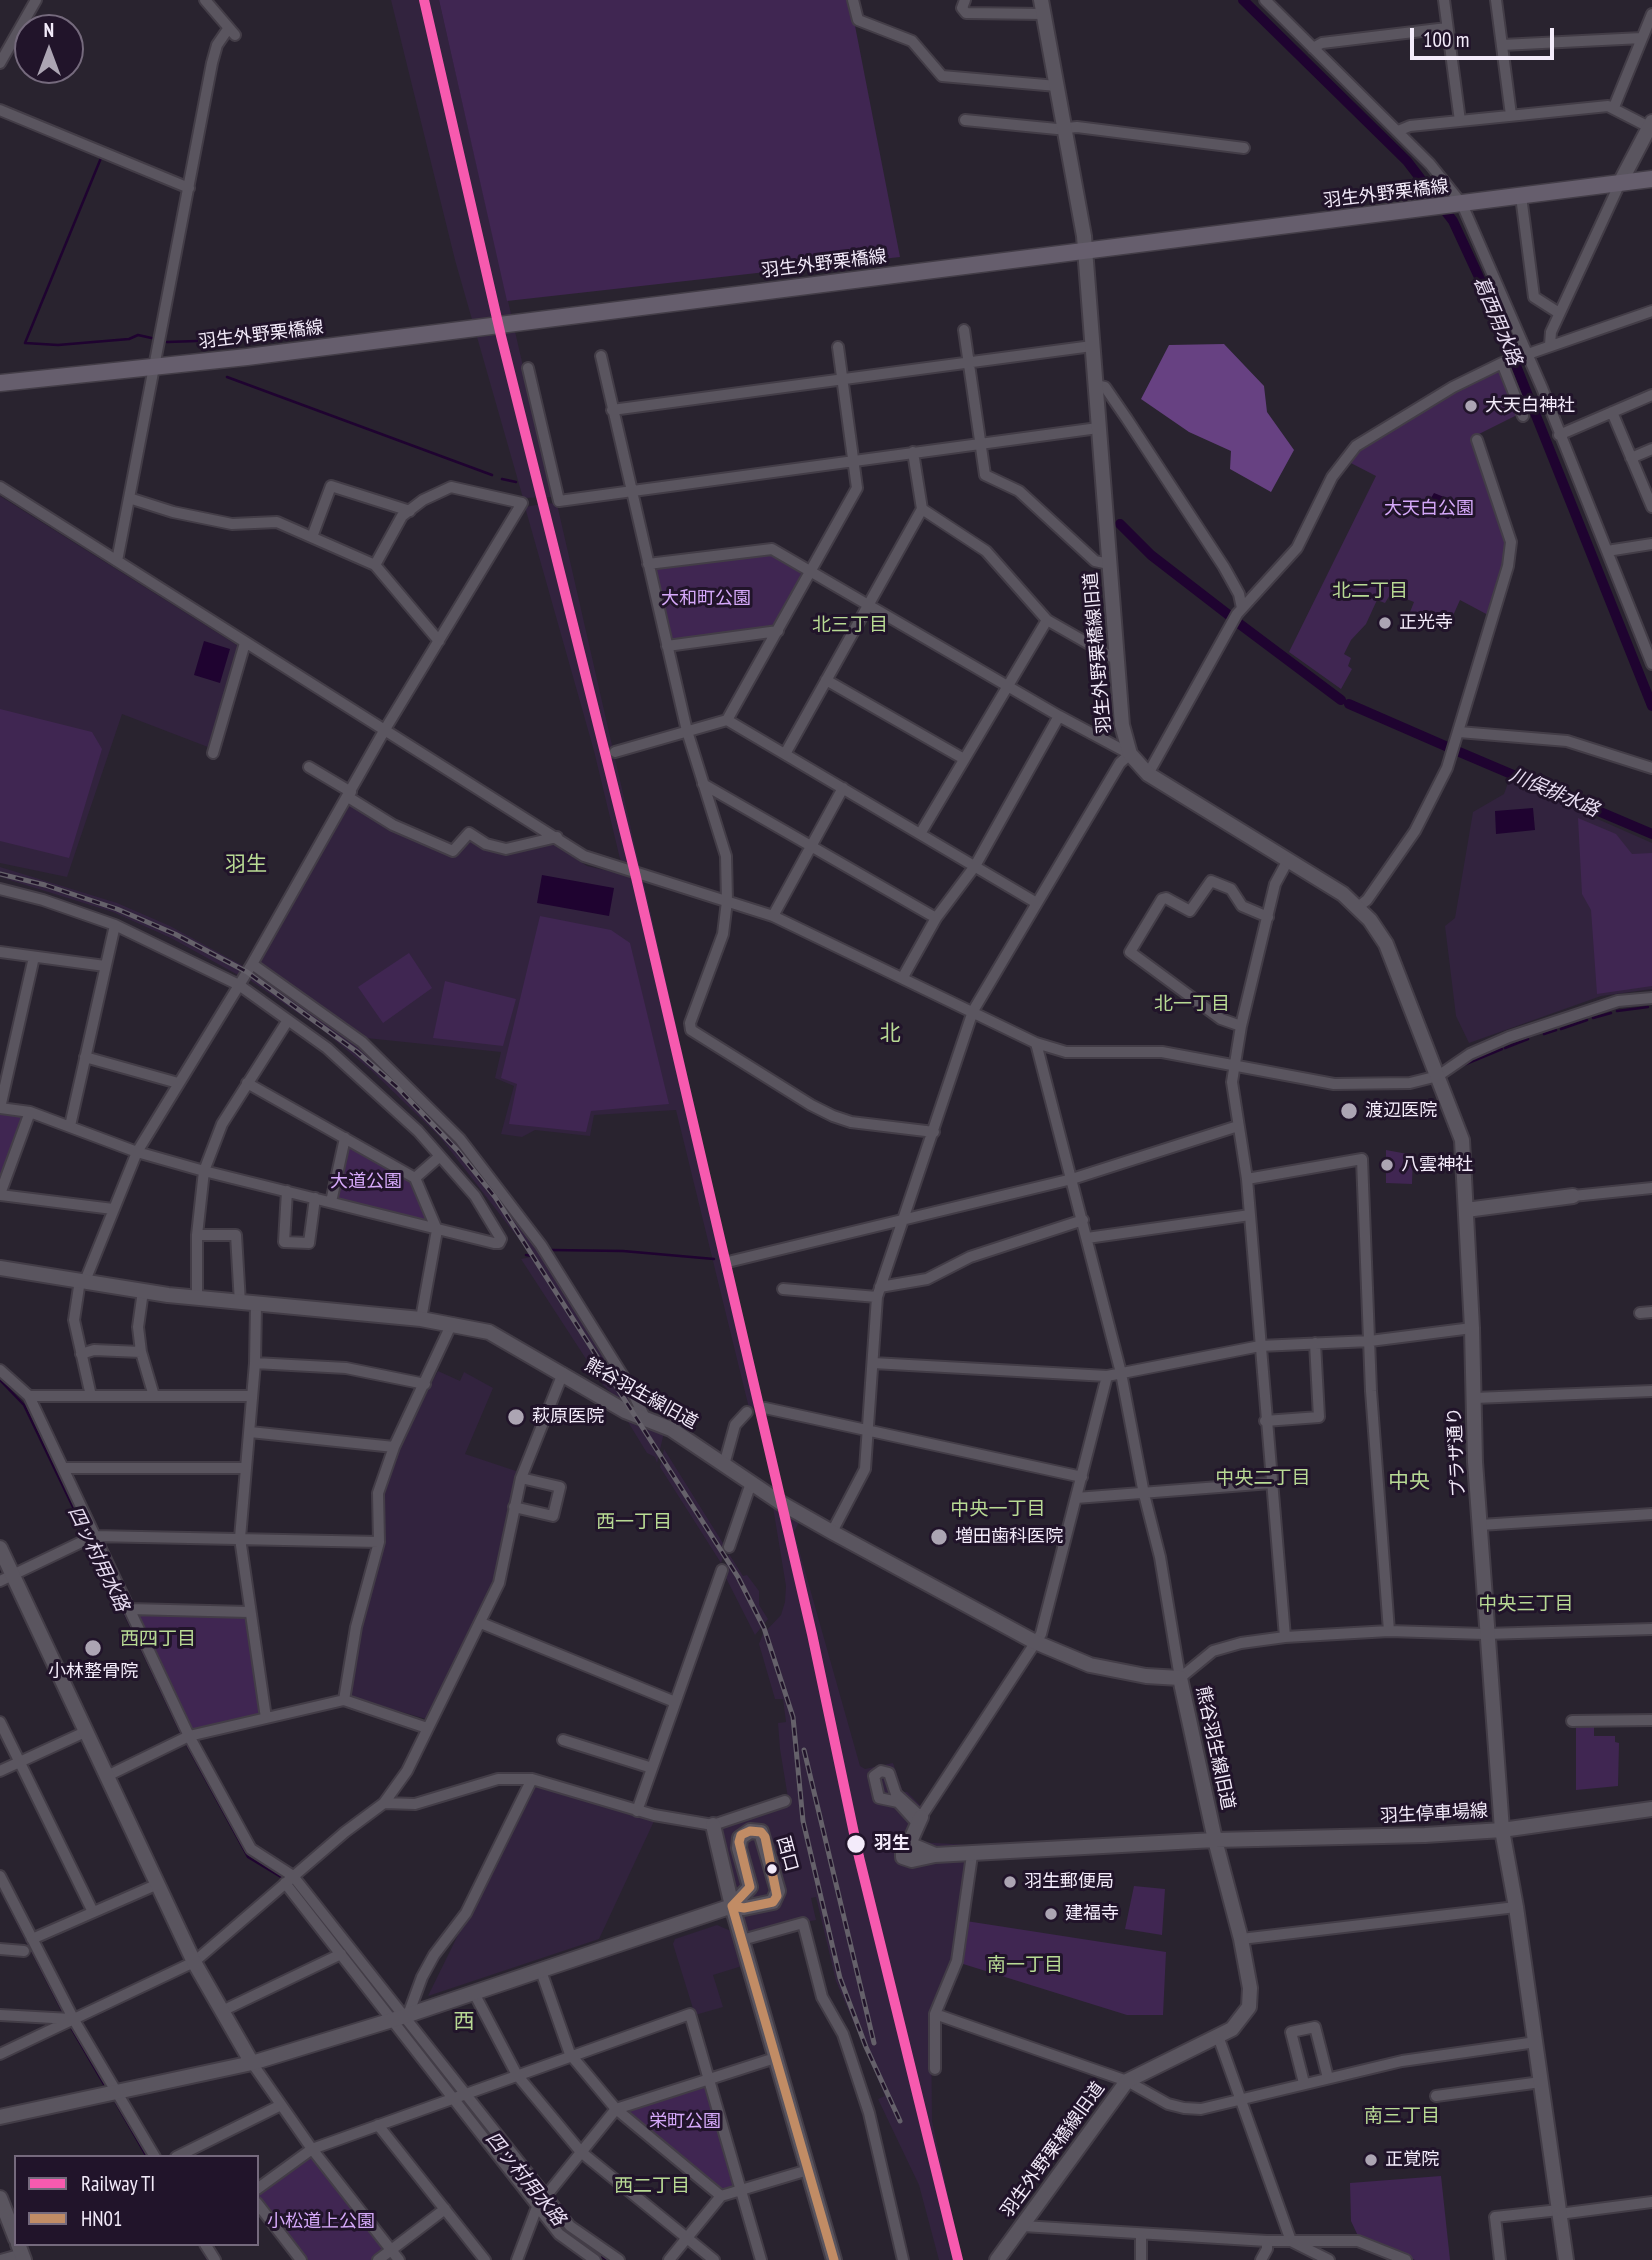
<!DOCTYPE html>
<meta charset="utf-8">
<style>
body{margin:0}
#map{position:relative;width:1652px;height:2260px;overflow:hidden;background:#29232f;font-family:"PT Sans Narrow",sans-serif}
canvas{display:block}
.legend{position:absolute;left:14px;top:2155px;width:245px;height:91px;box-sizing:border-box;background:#21142a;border:2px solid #756a7d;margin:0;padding:9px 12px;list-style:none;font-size:21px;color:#f3ebfa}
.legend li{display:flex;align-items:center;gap:14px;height:35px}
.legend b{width:35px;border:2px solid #756a7d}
.north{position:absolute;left:14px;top:14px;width:70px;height:70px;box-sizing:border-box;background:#21142a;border:2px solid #756a7d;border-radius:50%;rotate:0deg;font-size:19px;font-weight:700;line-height:28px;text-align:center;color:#f3ebfa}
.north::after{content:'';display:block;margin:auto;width:24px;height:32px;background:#aca5b3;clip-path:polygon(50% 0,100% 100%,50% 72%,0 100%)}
.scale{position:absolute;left:1410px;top:28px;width:144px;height:32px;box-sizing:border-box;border:4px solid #f3ebfa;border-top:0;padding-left:9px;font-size:21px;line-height:24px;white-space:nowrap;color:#f3ebfa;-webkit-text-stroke:5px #21142a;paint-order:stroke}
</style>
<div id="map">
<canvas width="1652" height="2260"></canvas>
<ul class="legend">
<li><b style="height:9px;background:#f75aaf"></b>Railway TI</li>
<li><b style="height:9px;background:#c18c65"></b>HN01</li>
</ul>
<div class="north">N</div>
<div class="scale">100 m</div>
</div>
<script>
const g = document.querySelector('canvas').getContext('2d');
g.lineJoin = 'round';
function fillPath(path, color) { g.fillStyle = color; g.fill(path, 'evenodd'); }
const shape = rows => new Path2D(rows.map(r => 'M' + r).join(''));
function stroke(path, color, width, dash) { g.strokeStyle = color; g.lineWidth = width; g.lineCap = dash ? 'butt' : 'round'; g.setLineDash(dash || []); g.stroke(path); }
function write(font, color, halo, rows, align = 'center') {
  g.font = font + ' "PT Sans Narrow","Noto Sans JP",sans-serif'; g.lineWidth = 6; g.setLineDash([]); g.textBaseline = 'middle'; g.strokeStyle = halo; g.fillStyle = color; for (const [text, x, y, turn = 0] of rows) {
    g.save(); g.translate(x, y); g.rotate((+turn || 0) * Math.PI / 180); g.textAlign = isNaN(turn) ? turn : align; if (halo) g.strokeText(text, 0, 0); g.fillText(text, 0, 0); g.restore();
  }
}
const built = shape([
 [391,0,439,0,553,497,523,498,455,260],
 [0,496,240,647,208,747,122,714,67,877,0,863],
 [547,503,557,504,640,868,639,872,622,867,594,751,525,507],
 [1509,780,1652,843,1652,989,1601,996,1469,1043,1456,1016,1445,926,1455,918,1473,812,1504,794],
 [351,803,453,856,470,838,481,846,511,854,554,844,587,866,643,879,762,1405,760,1407,749,1408,676,1110,594,1115,590,1136,535,1130,522,1137,501,1134,514,1086,495,1078,501,1052,366,1038,262,967,260,959],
 [0,867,117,903,170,926,245,967,238,975,171,938,113,912,0,877],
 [254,971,376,1060,425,1107,481,1170,548,1264,638,1410,621,1402,603,1385,521,1259,531,1257,529,1252,440,1137,372,1071,324,1031,250,980],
 [438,1371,460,1381,464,1372,493,1388,465,1454,519,1472,494,1578,466,1644,426,1719,347,1696,358,1627,381,1542,381,1493,396,1448],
 [625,1417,664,1432,657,1463,655,1457,647,1453],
 [664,1449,726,1548,721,1563,660,1467],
 [773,1507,799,1522,794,1532,860,1766,865,1769,893,1763,903,1792,907,1792,922,1807,919,1842,968,1845,954,1963,931,2013,932,2121,962,2260,939,2260,919,2185,878,2099,885,2096,836,1981,816,1897,811,1898,816,1920,748,1933,720,1829,789,1804,780,1749,778,1723,786,1722,783,1699,775,1699,759,1644,763,1634,781,1615,785,1602,786,1586],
 [729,1554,743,1576,747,1575,759,1591,759,1605,768,1619,755,1635,724,1574],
 [533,1782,655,1819,599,1939,428,1996],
 [717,1925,731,1931,742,1966,713,1975,723,2007,695,2015,673,1944,675,1939]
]);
const green = shape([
 [439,0,850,0,900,257,507,301],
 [1497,369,1501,371,1519,414,1475,436,1509,550,1490,616,1460,600,1447,629,1410,612,1414,602,1391,593,1385,603,1377,600,1366,624,1351,640,1344,654,1351,658,1348,666,1352,669,1341,689,1289,652,1376,476,1345,460,1355,450],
 [770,553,800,569,801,575,775,628,669,642,651,566],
 [0,709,92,732,102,749,69,858,0,841],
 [1578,818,1616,834,1632,854,1652,853,1652,986,1597,994,1591,910,1582,894],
 [540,916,611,930,630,943,669,1104,591,1111,586,1132,509,1124,517,1084,501,1078],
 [409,953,432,988,383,1023,358,987],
 [445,981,516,999,503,1046,433,1038],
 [0,1113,24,1116,0,1184],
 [347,1144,413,1181,431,1225,336,1199],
 [1386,1150,1413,1155,1412,1184,1386,1183],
 [129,1609,249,1612,266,1718,189,1736],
 [1576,1725,1594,1725,1594,1736,1615,1736,1615,1742,1619,1743,1618,1786,1576,1790],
 [1134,1886,1165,1889,1162,1935,1125,1929],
 [966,1921,1166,1952,1163,2015,1127,2015,960,1963],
 [706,2082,735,2187,722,2192,623,2110],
 [311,2156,385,2249,371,2260,308,2260,257,2195],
 [1441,2176,1450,2260,1415,2260,1358,2236,1351,2221,1350,2183]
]);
const forest = shape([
 [1224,344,1264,386,1267,412,1294,450,1271,492,1230,469,1231,451,1189,432,1141,399,1169,345]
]);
const water = shape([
 [1434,493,1444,497,1450,506,1452,516,1448,519,1432,512,1431,498],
 [204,641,230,649,220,683,194,675],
 [1533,808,1535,830,1496,834,1495,811],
 [542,875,614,888,609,916,537,903]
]);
const stream = shape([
 [101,158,25,343,58,345,129,339,138,335,156,339],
 [167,342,197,341],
 [227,377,492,475],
 [502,479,516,482],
 [1617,1011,1648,1007],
 [1593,1018,1611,1013],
 [1561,1029,1587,1020],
 [1544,1034,1556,1030],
 [1505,1048,1528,1039],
 [1461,1066,1502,1049],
 [551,1250,623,1251,714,1259],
 [526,1255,533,1256],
 [0,1380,24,1405,86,1534],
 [90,1540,183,1737],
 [186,1743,248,1857,281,1877],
 [0,1888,64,2014],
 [353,1960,390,2009],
 [72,2029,104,2084],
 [411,2035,456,2093],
 [462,2101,524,2181],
 [116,2103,147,2157],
 [544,2206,564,2229,607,2260],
 [199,2244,208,2260]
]);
const canal = shape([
 [1243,0,1407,161,1453,221,1491,303,1652,706],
 [1120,524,1151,555,1230,616],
 [1237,622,1341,700],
 [1349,704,1450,748],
 [1457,751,1652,834]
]);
const street = shape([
 [205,0,235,35],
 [853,0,858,20,912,41,942,76,1057,86],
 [965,0,962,8,966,13,1044,14],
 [1265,0,1430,164,1462,204,1542,388,1652,664],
 [1444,0,1460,121],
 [1496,0,1511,115],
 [1502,45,1642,38],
 [1313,48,1322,43,1447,28],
 [0,63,36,0],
 [1614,107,1652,14],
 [0,110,189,188],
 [965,120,1057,129,1077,127,1244,148],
 [1398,131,1410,126,1608,106,1649,127],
 [1521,196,1534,297,1559,313],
 [964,330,985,475,1019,491,1095,561,1109,564],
 [1550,345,1551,332,1620,183],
 [601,356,687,731,726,856,727,901,723,934,690,1023,691,1030,811,1105,833,1116,851,1122,934,1132],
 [1502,363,1523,416],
 [528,368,559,501,1098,428],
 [1095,385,1105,387,1127,419,1224,567,1239,594,1242,608],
 [612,410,1092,346],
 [1612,412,1652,507],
 [1559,435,1652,395],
 [913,452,922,509,986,551,1047,620,1117,660],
 [1631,458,1652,449],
 [0,487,584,856,773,916,1036,1043,1066,1052,1162,1052,1334,1084,1410,1083,1438,1076,1470,1054,1509,1037,1618,1001,1652,998],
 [129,498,173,512,232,524,277,522,375,565,439,641],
 [312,537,331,486,410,511],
 [1607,551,1652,544],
 [117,561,212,63,217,45,228,29],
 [648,564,772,549,1059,716,1130,754],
 [667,646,778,631],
 [826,680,964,759],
 [727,720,1035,902],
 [1459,732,1567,741,1652,768],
 [615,752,727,720,857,488,838,347],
 [213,753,245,643],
 [785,754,922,509],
 [309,767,351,792],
 [1148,774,1237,614,1297,548,1332,477,1356,446,1453,387,1502,363,1652,311],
 [703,784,936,918],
 [348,797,393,825,453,851,469,833,486,844,506,849,557,837],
 [920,834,1047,620],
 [0,889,43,900,115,925,239,985,327,1048,418,1131,475,1196,501,1239,499,1243,494,1243,204,1171,137,1152,30,1112,0,1108],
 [1358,907,1367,900,1415,831,1447,768,1508,566,1511,542,1477,440],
 [773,916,843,788],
 [0,952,105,966],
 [252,964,362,1042,460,1139,541,1245,631,1389,645,1418],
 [903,977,936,918,975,866,1059,716],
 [1241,1026,1221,1019,1130,952,1162,899,1166,898,1190,911,1211,881,1231,889,1242,906,1268,917],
 [1036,1043,1121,1373,1144,1494,1160,1557,1180,1678,1213,1651,1241,1643,1285,1637,1389,1631,1485,1634,1652,1629],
 [85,1057,178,1083],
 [247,1083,415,1178,437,1230,421,1319],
 [0,1108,34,957],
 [70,1126,115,925],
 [415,1178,440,1156],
 [1247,1179,1362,1159,1371,1391,1389,1631],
 [287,1191,284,1242,309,1243,315,1198],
 [0,1194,30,1112],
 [0,1195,113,1209],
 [1573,1196,1652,1188],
 [331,1202,345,1138],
 [197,1235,236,1235,240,1303],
 [1087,1238,1250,1215],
 [732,1261,1072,1179,1238,1126],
 [80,1280,74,1320,91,1396],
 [85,1281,137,1152,252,964,384,731,522,503,451,487,423,500,402,516,375,565],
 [880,1287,927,1279,970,1257,1083,1220],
 [783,1289,877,1297],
 [143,1291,138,1327,141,1352,154,1396],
 [197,1299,197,1235,204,1171,222,1124,288,1020],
 [256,1305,255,1363,240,1538,266,1718],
 [1640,1313,1652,1312],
 [81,1354,94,1350,141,1352],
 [255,1363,346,1368,425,1384],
 [873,1363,1107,1376,1260,1346,1370,1341,1472,1328],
 [0,1370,29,1396,189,1736,251,1849,293,1876,570,2226,619,2260],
 [29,1396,252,1396],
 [1474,1398,1652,1391],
 [765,1408,1082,1477],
 [1265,1421,1319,1417,1315,1343],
 [250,1432,394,1447],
 [724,1465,735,1425,747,1412],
 [64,1468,246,1468],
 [1076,1498,1271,1483],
 [514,1507,553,1516,560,1487,521,1478],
 [1480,1525,1652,1514],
 [832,1532,865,1469,877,1297,973,1011,1120,763,1130,754],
 [729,1547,751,1483],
 [0,1581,94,1536,379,1542],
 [129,1609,249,1612],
 [481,1623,675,1702],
 [1285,1637,1247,1179,1232,1082,1241,1026,1275,884,1288,860],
 [344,1700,356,1627,379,1542,378,1493,394,1447,452,1323],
 [1572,1721,1652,1720],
 [0,1722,93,1912],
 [563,1740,652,1768],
 [0,1771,85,1732],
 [107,1776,189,1736,344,1700,427,1728],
 [384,1803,415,1804,498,1779,532,1779,654,1815,713,1825,785,1801],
 [637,1811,722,1570],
 [917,1823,898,1802,879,1798,874,1776,881,1771,889,1773,896,1794,921,1817,1041,1634,1107,1376],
 [0,1876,74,2020,155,2157],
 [285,1883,559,2234,595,2260],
 [32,1939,158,1884],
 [1241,1939,1516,1907],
 [742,1940,803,1923,822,1997,843,2034,869,2113,903,2260],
 [0,1949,24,1951],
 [541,1971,570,2054,616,2109,721,2196],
 [474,1993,517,2075,581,2152,714,2260],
 [222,2011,341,1954],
 [935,2014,1127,2081,1168,2104,1184,2108,1201,2109,1402,2061,1536,2042],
 [0,2015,71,2019],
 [408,2015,422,1977,434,1955,466,1913,532,1779],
 [1218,2036,1291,2241,1329,2260],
 [0,2054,194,1962,345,1832,384,1803,407,1771,499,1583,521,1478,563,1373],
 [252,2063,312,2149,399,2260],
 [935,2069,935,2014,957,1961,972,1855],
 [1304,2083,1291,2032,1315,2027,1328,2078],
 [1436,2096,1541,2082],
 [378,2125,485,2260],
 [176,2157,281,2105],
 [257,2189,312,2149,690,2014,761,2260],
 [257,2203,301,2260],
 [1559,2214,1652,2202],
 [1023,2226,1267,2241,1358,2241,1406,2260],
 [205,2244,215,2260],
 [1,2260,22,2254],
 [378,2260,445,2209],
 [517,2260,537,2207,616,2109,775,2058],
 [669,2260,721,2196,808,2170],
 [1141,2260,1141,2234],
 [1261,2260,1267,2249,1267,2241],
 [1500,2260,1495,2217,1559,2210]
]);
const secondary = shape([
 [1041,0,1084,236,1122,725,1130,754,1148,774,1343,894,1370,920,1386,944,1462,1140,1472,1328,1475,1462,1502,1830,1516,1907,1566,2260],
 [1620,183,1652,122],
 [1466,1210,1573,1196],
 [0,1268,168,1295,421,1319,489,1332,625,1411,671,1429,781,1503,832,1532,1035,1642,1090,1665,1146,1676,1180,1678,1215,1840,1241,1939,1250,1988,1249,2007,1232,2029,1127,2081,997,2260],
 [0,1548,194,1962,252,2063],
 [713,1825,732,1906,834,2260],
 [909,1844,921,1817],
 [935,1855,909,1844,903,1848,903,1857,912,1860,935,1855,1215,1840,1425,1835,1502,1830,1652,1809],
 [0,2117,252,2063,402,2017,732,1906,744,1908,773,1902,778,1891,761,1832,750,1831,740,1838,739,1848,750,1887,732,1906],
 [0,2198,16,2239],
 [18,2244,24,2260]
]);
const primary = shape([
 [0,383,247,357,1652,179]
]);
const rail = shape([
 [0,874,45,885,117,909,175,934,247,972,357,1052,397,1087,457,1150,495,1197,738,1577,764,1628,793,1717,803,1821,840,1978,866,2047,900,2121],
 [804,1750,874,2043]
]);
const bus1 = shape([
 [750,1831,761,1832,765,1837,777,1896,773,1902,744,1908,732,1906,750,1887,739,1842,741,1835,750,1831],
 [732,1906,834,2260]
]);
const rail1 = shape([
 [424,0,501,336,635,873,812,1634,859,1857,958,2260]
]);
const markers = [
 [1471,406,7,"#aca5b3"],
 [1385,623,7,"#aca5b3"],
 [1349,1111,9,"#aca5b3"],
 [1387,1165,7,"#aca5b3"],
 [516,1417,9,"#aca5b3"],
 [939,1537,9,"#aca5b3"],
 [93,1648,9,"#aca5b3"],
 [856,1844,10,"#f3ebfa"],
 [772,1869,6,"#f3ebfa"],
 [1010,1882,7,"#aca5b3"],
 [1051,1914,7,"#aca5b3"],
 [1371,2160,7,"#aca5b3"]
];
const streetNames = [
 ["羽生外野栗橋線",1386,194,-7],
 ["羽生外野栗橋線",824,264,-7],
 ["羽生外野栗橋線",261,335,-7],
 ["羽生外野栗橋線旧道",1098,653,-95],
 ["熊谷羽生線旧道",641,1394,29],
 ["プラザ通り",1457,1452,-93],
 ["熊谷羽生線旧道",1215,1748,78],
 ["羽生停車場線",1434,1814,-3],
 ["西口",787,1854,75],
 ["羽生外野栗橋線旧道",1053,2150,-54]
];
const poiNames = [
 ["大天白神社",1485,406],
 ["正光寺",1399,623],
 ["渡辺医院",1365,1111],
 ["八雲神社",1401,1165],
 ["萩原医院",532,1417],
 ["増田歯科医院",955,1537],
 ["小林整骨院",93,1672,"center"],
 ["羽生郵便局",1024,1882],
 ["建福寺",1065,1914],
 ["正覚院",1385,2160]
];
const parkNames = [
 ["大天白公園",1429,509],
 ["大和町公園",706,599],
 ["大道公園",366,1182],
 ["栄町公園",685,2122],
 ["小松道上公園",321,2222]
];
const stopNames = [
 ["羽生",874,1844]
];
const waterNames = [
 ["葛西用水路",1497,321,67],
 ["川俣排水路",1554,793,23],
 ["四ッ村用水路",98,1559,64],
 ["四ッ村用水路",525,2179,51]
];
const neighbourhoodNames = [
 ["北二丁目",1370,592],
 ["北三丁目",850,626],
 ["北一丁目",1192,1005],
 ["中央二丁目",1263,1479],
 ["中央一丁目",998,1510],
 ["西一丁目",634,1523],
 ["中央三丁目",1526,1605],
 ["西四丁目",158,1640],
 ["南一丁目",1025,1966],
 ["南三丁目",1402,2117],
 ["西二丁目",652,2187]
];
const quarterNames = [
 ["羽生",246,865],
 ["北",890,1034],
 ["中央",1409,1482],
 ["西",464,2022]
];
fillPath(built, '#32233e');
fillPath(green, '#402652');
fillPath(forest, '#674182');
fillPath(water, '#1f0330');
stroke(stream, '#1f0330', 2.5);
stroke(canal, '#1f0330', 10);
stroke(street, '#433d47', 14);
stroke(secondary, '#433d47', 18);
stroke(primary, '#433d47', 19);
stroke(street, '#5a555f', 10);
stroke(secondary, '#5a555f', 14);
stroke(primary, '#665e6d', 16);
stroke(rail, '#65616a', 5);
stroke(rail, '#21142a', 2.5, [8]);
stroke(bus1, '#c18c65', 9);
stroke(rail1, '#f75aaf', 10);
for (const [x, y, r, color] of markers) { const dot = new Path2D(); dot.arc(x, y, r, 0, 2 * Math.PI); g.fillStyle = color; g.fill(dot); stroke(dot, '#21142a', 2.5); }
write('18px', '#f3ebfa', '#21142a', streetNames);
write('18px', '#f3ebfa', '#21142a', poiNames, 'left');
write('18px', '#d6a9fa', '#21142a', parkNames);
write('bold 18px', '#f3ebfa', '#21142a', stopNames, 'left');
write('italic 19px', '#e8ddf2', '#21142a', waterNames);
write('19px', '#b8da94', '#21142a', neighbourhoodNames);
write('21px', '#b8da94', '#21142a', quarterNames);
</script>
